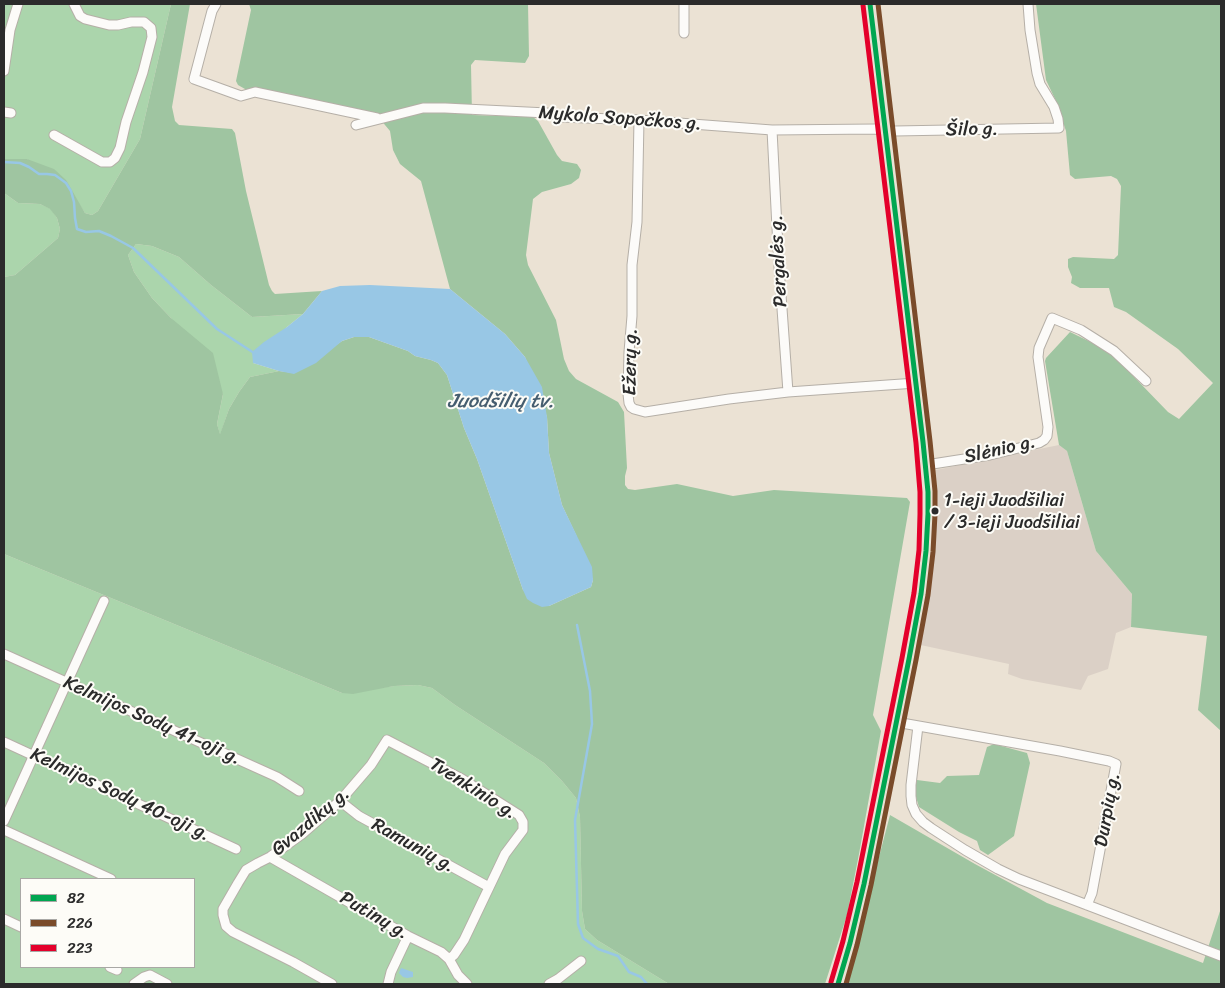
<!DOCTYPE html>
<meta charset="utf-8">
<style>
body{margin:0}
#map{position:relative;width:1225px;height:988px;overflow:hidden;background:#ebe2d4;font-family:Sriracha,sans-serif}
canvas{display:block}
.frame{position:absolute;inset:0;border:5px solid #2b2b2b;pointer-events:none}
.legend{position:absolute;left:20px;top:878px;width:175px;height:90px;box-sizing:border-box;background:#fdfcf7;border:1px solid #a9a8a5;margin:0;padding:6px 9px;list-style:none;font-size:15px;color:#2b2b2b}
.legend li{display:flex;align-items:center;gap:10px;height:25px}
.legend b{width:25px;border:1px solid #a9a8a5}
</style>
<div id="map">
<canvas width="1225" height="988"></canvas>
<div class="frame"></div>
<ul class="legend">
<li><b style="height:6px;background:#00a651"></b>82</li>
<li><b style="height:6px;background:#7a4b2a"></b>226</li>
<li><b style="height:6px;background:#e4002b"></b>223</li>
</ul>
</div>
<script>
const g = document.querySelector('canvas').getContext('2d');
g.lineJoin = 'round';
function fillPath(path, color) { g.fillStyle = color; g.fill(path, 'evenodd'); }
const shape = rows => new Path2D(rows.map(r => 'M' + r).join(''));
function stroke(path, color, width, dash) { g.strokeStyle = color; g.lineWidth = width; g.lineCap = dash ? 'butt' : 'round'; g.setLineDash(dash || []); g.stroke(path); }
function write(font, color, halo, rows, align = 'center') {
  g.font = font + ' Sriracha,sans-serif'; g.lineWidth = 4; g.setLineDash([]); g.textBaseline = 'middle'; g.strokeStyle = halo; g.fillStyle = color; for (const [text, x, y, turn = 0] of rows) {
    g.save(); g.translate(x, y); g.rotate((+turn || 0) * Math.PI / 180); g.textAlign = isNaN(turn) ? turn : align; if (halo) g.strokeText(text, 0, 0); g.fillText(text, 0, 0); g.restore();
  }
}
const industrial = shape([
 [1059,445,1067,451,1096,551,1132,594,1131,627,1116,633,1108,669,1088,676,1081,690,1022,679,1008,674,1009,664,916,644,931,471]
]);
const green = shape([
 [4,4,171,4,140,139,98,211,92,215,85,213,75,198,27,159,4,159],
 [4,193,18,203,40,204,51,209,57,218,60,229,58,238,15,275,4,277],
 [136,244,152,246,179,257,211,285,252,317,303,314,287,327,253,363,279,371,250,377,239,392,229,409,220,435,217,424,223,394,171,318,152,298,134,272,128,255],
 [4,554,342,693,394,686,418,685,432,688,455,705,544,763,562,781,576,798,580,817,582,911,585,929,597,940,669,984,4,984],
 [21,879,194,879,194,967,21,967]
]);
const forest = shape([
 [171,4,190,4,172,107,175,121,179,125,232,129,235,133,246,191,269,285,272,291,275,294,322,291,303,314,252,317,211,285,179,257,152,246,136,244,128,255,134,272,152,298,171,318,213,353,223,394,217,424,220,434,229,409,239,392,250,377,279,371,294,373,342,341,354,337,369,337,408,351,415,356,431,360,438,363,447,375,464,428,477,459,523,590,549,606,591,587,593,580,576,535,562,505,549,453,547,417,525,357,505,334,450,289,421,181,400,164,393,150,390,131,380,119,374,115,245,89,238,85,236,81,251,10,249,4,528,4,529,56,525,63,475,60,471,65,472,115,533,117,538,121,557,155,562,161,577,164,581,170,579,178,571,184,542,192,533,199,526,255,528,265,556,320,564,359,569,371,576,379,618,402,624,412,627,468,625,476,625,485,628,489,635,490,677,484,733,496,774,490,907,498,910,502,873,715,881,731,859,854,847,915,825,984,669,984,597,940,585,929,582,911,580,817,576,798,562,781,544,763,455,705,432,688,418,685,394,686,353,694,342,693,4,554,4,277,15,275,58,238,60,229,57,218,50,209,40,204,18,203,4,193,4,159,27,159,54,169,66,180,85,213,92,215,98,211,140,139],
 [1036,4,1221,4,1221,731,1198,710,1207,636,1131,627,1132,594,1096,551,1067,451,1059,445,1045,361,1046,358,1070,332,1109,351,1168,412,1179,419,1213,383,1178,349,1126,312,1114,307,1109,288,1080,288,1071,283,1072,277,1068,267,1068,259,1073,257,1114,259,1118,255,1121,186,1117,179,1111,176,1075,179,1070,175,1066,131,1056,101,1046,80],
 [994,744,1027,753,1030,763,1014,836,988,855,980,850,977,841,959,832,919,807,914,790,917,780,940,783,947,776,979,775,987,747],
 [890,815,975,864,1047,903,1203,963,1221,908,1221,984,844,984,852,960]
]);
const water = shape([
 [370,285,450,289,505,334,525,357,542,387,547,417,549,453,562,505,592,567,593,580,591,587,549,606,542,607,533,603,527,599,523,590,477,459,464,428,447,375,438,363,431,360,415,356,408,351,369,337,354,337,342,341,316,363,294,374,279,371,253,363,252,352,264,342,287,327,303,314,322,291,340,286],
 [401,968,413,972,413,977,407,978,403,977,399,973]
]);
const stream = shape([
 [4,162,20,163,29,167,39,174,47,174,55,175,66,183,71,191,74,202,75,218,77,229,86,232,99,231,111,236,133,248,217,329,254,353],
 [577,625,590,691,592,724,575,820,578,924,583,938,598,949,618,956,629,972,641,977,647,984]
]);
const street = shape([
 [216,4,212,11,194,79,241,96,255,92,377,118],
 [684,33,684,4],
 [4,71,10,30,18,4],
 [4,112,11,113],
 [639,120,637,222,632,265,632,316,629,352,628,394,629,403,631,407,634,409,645,412,729,399,788,392,916,383],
 [356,125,423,108,445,108,547,113,560,117,639,120,772,130,875,129,895,131,1059,128,1058,119,1054,107,1040,84,1037,73,1030,30,1028,4],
 [772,130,779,267,788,392],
 [54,135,102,162,110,162,115,158,120,148,126,122,143,72,152,37,151,28,144,22,131,22,118,25,109,25,85,19,80,16,74,4],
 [926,465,990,455,1039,443,1044,440,1047,436,1048,427,1038,357,1039,348,1052,318,1081,330,1114,351,1146,381],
 [4,654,277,777,299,791],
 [896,722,1060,751,1109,761,1116,764,1092,893,1087,905],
 [918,726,911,785,911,796,912,805,916,814,923,822,931,828,965,850,998,869,1019,879,1221,956],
 [4,742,236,849],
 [340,801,359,816,489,887],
 [4,821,104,601],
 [4,830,111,879],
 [270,857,408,936,441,952,449,959,458,975,467,984],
 [4,919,21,927],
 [110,967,117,970],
 [134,984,144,977,150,975,167,984],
 [332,984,293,962,233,932,226,926,223,915,223,909,238,883,246,870,258,863,270,857,302,834,340,801,371,765,387,740,462,779,519,815,523,822,523,830,505,854,464,940,454,955,449,959],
 [388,984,391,972,408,936],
 [549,984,558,979,581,961]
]);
const primary = shape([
 [838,984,850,943,864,884,909,659,921,594,926,551,928,514,928,492,923,442,870,4]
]);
const bus1 = shape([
 [838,984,850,943,864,884,909,659,921,594,926,551,928,514,928,492,923,442,870,4]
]);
const bus2 = shape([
 [846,984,857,945,871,885,916,660,928,595,933,552,935,514,935,491,930,441,878,4]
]);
const bus3 = shape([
 [831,982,843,941,857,882,902,658,914,593,919,550,920,514,920,492,916,443,863,5]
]);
const markers = [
 [935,511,4.5,"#2b2b2b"]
];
const busNames = [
 ["1-ieji Juodšiliai",944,501],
 ["/ 3-ieji Juodšiliai",944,523]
];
const streetNames = [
 ["Mykolo Sopočkos g.",620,119,4],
 ["Šilo g.",972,130,-1],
 ["Pergalės g.",779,261,-93],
 ["Ežerų g.",631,362,-89],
 ["Slėnio g.",1000,450,-13],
 ["Kelmijos Sodų 41-oji g.",152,721,24],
 ["Tvenkinio g.",473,789,32],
 ["Kelmijos Sodų 40-oji g.",120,795,25],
 ["Durpių g.",1108,810,-80],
 ["Gvazdikų g.",311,822,-40],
 ["Ramunių g.",413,846,29],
 ["Putinų g.",374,916,30]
];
const waterNames = [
 ["Juodšilių tv.",501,402]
];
fillPath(industrial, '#dbd0c6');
fillPath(green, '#abd5ac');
fillPath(forest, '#9fc5a1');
fillPath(water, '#98c7e5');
stroke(stream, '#98c7e5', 2.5);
stroke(street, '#b5afa7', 11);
stroke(primary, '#b5afa7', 16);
stroke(street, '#fcfbf9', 9);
stroke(primary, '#e9e2d5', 14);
stroke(bus1, '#00a651', 5);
stroke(bus2, '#7a4b2a', 5);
stroke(bus3, '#e4002b', 5);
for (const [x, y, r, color] of markers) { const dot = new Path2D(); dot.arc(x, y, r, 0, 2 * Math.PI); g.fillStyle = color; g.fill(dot); stroke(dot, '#fdfcf7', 2); }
write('18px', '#2b2b2b', '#fdfcf7', busNames, 'left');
write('19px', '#2b2b2b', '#fdfcf7', streetNames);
write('italic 20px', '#455d6f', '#fdfcf7', waterNames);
</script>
